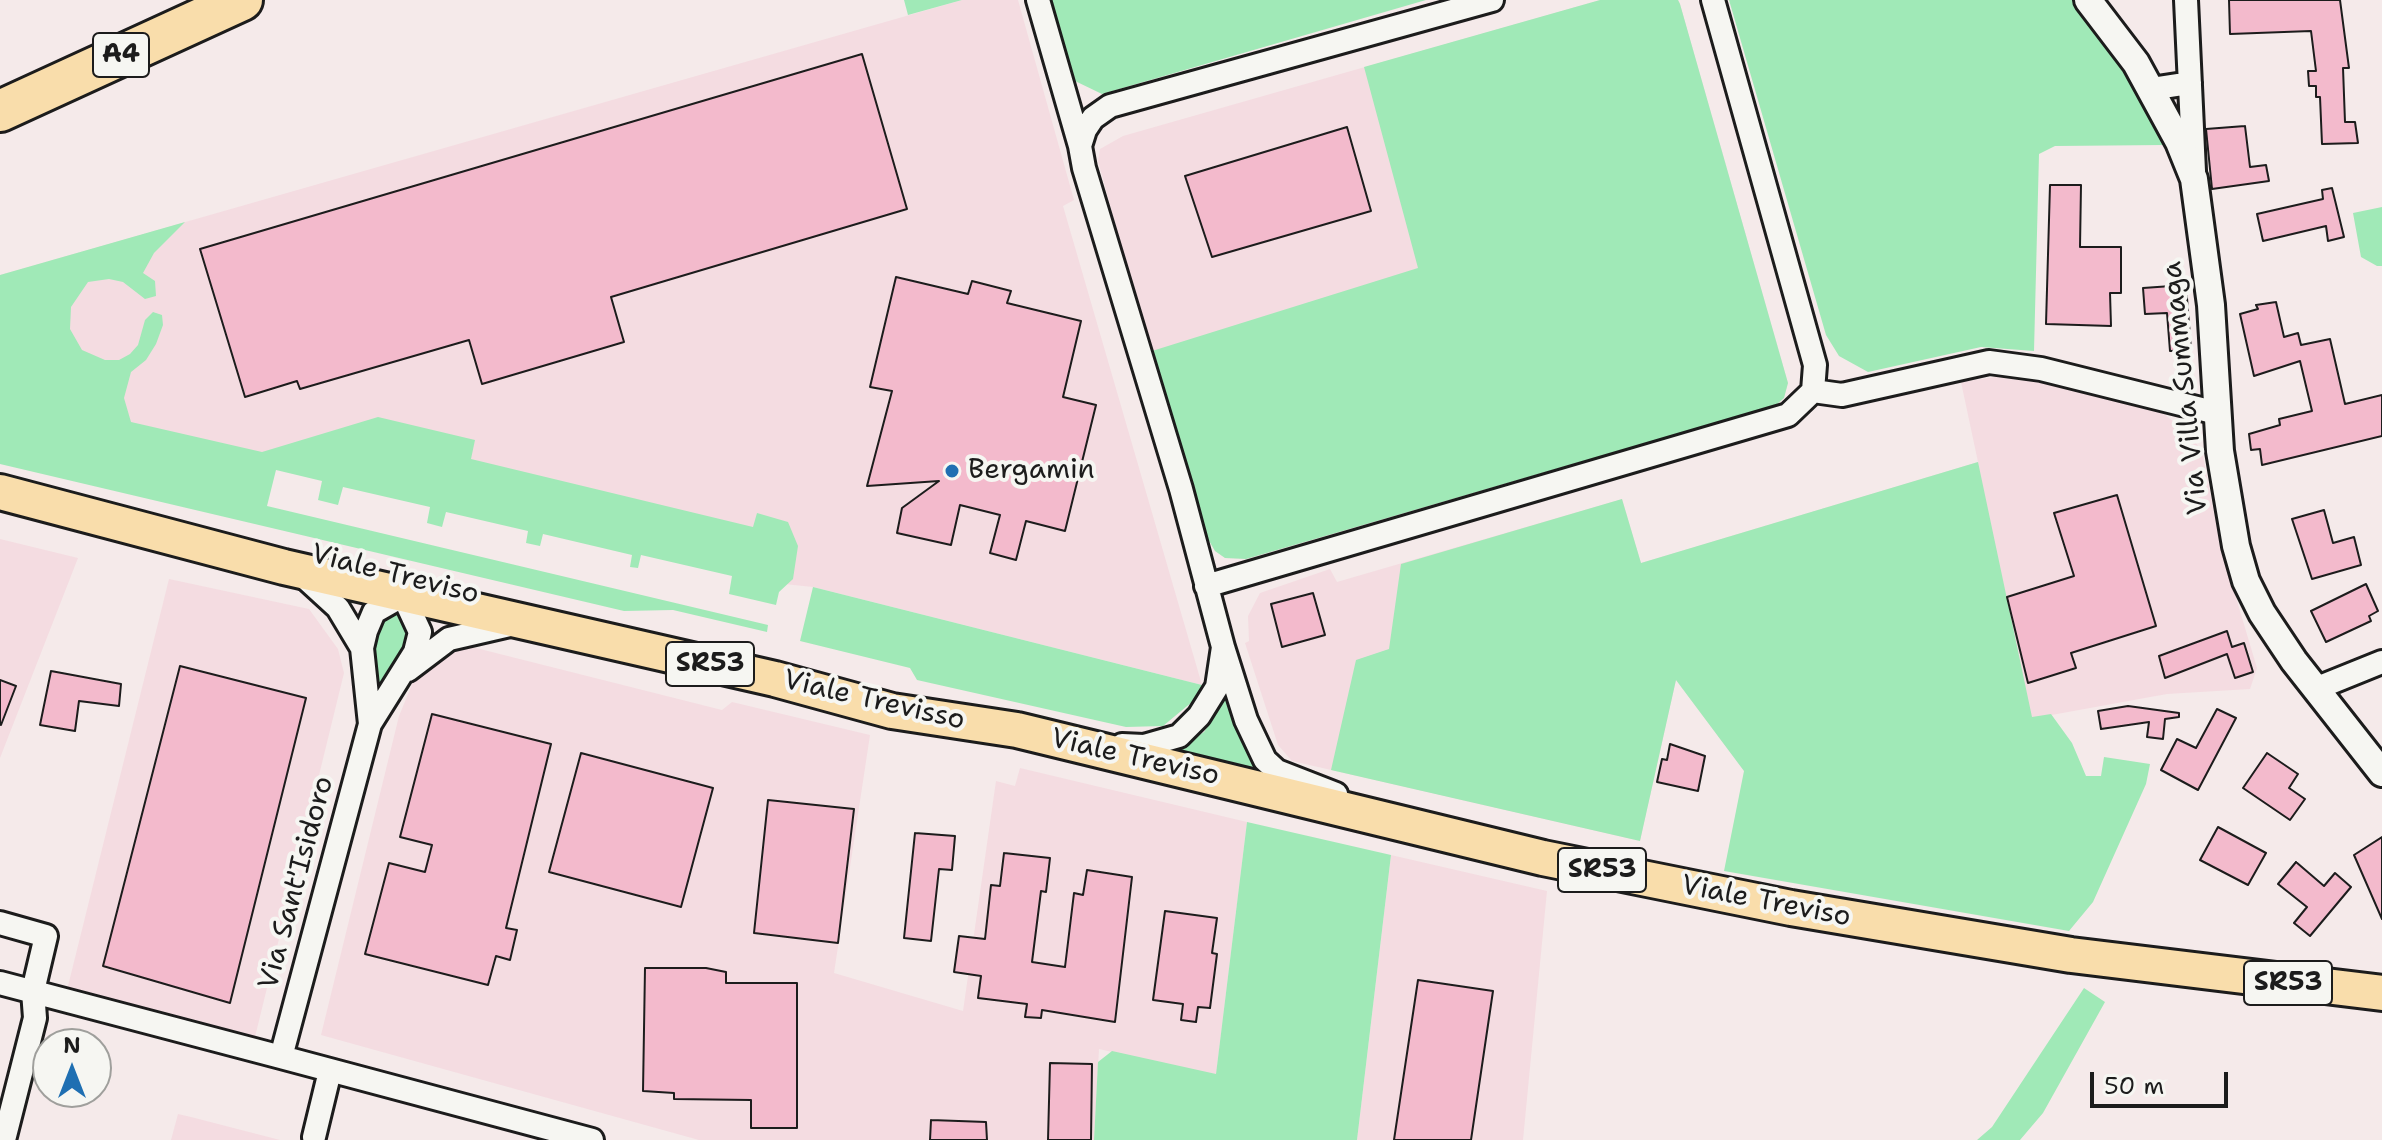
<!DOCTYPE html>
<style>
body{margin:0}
#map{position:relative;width:2382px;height:1140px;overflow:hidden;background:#f5eaea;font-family:"Shantell Sans",sans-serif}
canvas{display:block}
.north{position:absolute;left:32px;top:1028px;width:80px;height:80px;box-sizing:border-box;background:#f6f6f2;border:2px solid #9f9f9c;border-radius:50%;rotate:0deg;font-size:22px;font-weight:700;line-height:32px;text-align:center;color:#1c1c1c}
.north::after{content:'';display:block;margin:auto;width:28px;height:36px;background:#1f6fb2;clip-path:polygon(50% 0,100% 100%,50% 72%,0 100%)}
.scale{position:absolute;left:2090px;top:1072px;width:138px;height:36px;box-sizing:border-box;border:4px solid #1c1c1c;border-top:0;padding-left:10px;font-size:24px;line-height:28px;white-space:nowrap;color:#1c1c1c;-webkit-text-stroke:6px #f6f6f2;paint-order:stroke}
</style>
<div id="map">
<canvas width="2382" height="1140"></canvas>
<div class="north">N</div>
<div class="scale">50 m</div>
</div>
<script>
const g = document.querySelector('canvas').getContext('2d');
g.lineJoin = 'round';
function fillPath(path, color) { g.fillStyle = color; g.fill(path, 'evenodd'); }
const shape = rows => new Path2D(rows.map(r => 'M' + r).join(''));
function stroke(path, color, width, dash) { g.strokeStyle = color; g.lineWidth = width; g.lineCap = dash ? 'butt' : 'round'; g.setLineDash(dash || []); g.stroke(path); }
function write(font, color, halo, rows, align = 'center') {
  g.font = font + ' "Shantell Sans",sans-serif'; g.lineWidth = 8; g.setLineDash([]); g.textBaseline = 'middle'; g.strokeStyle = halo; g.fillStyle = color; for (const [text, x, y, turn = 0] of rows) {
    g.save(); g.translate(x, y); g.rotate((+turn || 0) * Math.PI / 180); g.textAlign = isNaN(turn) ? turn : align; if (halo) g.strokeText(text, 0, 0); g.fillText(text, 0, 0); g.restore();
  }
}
const built = shape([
 [962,0,1018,0,1074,200,1063,206,1202,685,813,587,784,584,262,461,0,407,0,275],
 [1600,0,1678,0,1680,4,1788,383,1784,398,1776,405,1246,559,1225,558,1215,551,1204,532,1134,292,1098,161,1100,149,1123,136],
 [1995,377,2066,386,2164,414,2189,434,2202,451,2220,544,2257,668,2250,689,2167,694,1744,771,1676,680,1640,841,1292,761,1278,745,1245,643,1249,641,1248,616,1260,593,1330,569,1337,582,1622,499,1641,563,1978,462,1961,382],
 [0,539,78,558,0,758],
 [169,579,309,609,338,649,344,673,254,1041,67,990],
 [453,647,476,648,722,710,732,702,870,735,834,973,963,1011,996,781,1015,786,1020,768,1247,822,1216,1075,1099,1049,1094,1140,699,1140,321,1035,399,716,413,682,428,663],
 [1391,855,1547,891,1523,1140,1357,1140],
 [178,1114,191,1117,280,1140,171,1140]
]);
const green = shape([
 [904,0,962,0,908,15],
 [1048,0,1426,0,1102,94,1075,81],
 [1600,0,1678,0,1680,4,1788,383,1784,398,1776,405,1246,559,1225,558,1215,551,1204,532,1152,351,1418,268,1364,67],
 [1729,0,2075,0,2127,70,2165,145,2055,146,2039,154,2034,351,1981,347,1868,372,1839,356,1826,335],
 [2382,207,2382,266,2377,266,2361,257,2353,213],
 [185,222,154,253,143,273,155,281,156,296,145,299,123,282,109,279,88,282,71,307,70,329,82,350,105,360,119,360,130,354,138,345,145,320,153,312,162,315,163,325,156,344,146,360,131,372,124,398,131,422,262,452,378,417,475,440,471,459,753,527,757,513,788,522,798,546,793,579,779,592,776,605,729,594,732,576,641,555,638,568,630,567,632,555,543,534,540,546,526,543,528,531,446,512,442,527,427,523,430,507,343,487,338,505,318,500,322,481,276,470,267,506,768,625,767,632,673,610,624,611,0,464,0,275],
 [1978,462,2032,717,2051,714,2072,743,2086,776,2101,776,2104,757,2150,764,2146,784,2093,902,2069,931,1724,871,1744,771,1676,680,1640,841,1331,770,1356,660,1389,649,1401,564,1622,499,1641,563],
 [813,587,1202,685,1198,697,1163,726,1126,727,917,680,910,668,800,641],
 [398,602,412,635,386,683,379,682,376,673,371,641,381,613],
 [1228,694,1239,737,1260,774,1171,752,1204,732],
 [1247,822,1391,855,1357,1140,1094,1140,1098,1062,1112,1051,1216,1074],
 [2084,988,2105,1002,2043,1113,2020,1140,1977,1140,1992,1127]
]);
const building = shape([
 [2229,0,2340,0,2349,68,2343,68,2345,122,2355,122,2358,143,2322,144,2320,97,2316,97,2316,86,2309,86,2308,71,2316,71,2311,31,2230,34,2229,0],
 [862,54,907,209,611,297,624,342,482,384,469,340,300,389,297,381,245,397,200,249,862,54],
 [2245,126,2250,167,2266,165,2269,181,2212,189,2206,129,2245,126],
 [1347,127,1371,211,1212,257,1185,176,1347,127],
 [2050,185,2081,185,2080,247,2121,247,2121,293,2110,293,2111,326,2046,324,2050,185],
 [2332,188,2344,237,2328,241,2326,226,2263,241,2257,214,2323,199,2322,190,2332,188],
 [896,277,968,294,972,281,1011,291,1007,303,1081,321,1063,397,1096,405,1065,531,1026,521,1016,560,990,553,1000,515,960,505,951,545,897,533,902,508,939,481,867,486,892,391,870,387,896,277],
 [2186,285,2191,350,2170,351,2167,313,2145,314,2143,288,2186,285],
 [2276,302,2284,337,2298,333,2301,345,2330,339,2345,404,2382,395,2382,436,2262,465,2260,449,2251,450,2249,434,2280,425,2279,419,2312,411,2300,361,2254,376,2240,314,2258,309,2256,305,2276,302],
 [2117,495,2156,626,2071,653,2076,668,2028,683,2007,597,2074,576,2054,513,2117,495],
 [2324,510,2333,543,2354,537,2361,565,2312,579,2292,519,2324,510],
 [2366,584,2378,611,2369,616,2371,621,2326,642,2311,611,2366,584],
 [1313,593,1325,635,1282,647,1271,604,1313,593],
 [2227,631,2232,647,2244,643,2253,672,2235,678,2227,654,2165,678,2159,656,2227,631],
 [180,666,306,698,230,1003,103,966,180,666],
 [51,671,121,684,119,706,79,701,75,731,40,725,51,671],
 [0,680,16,686,1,725,0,724,0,680],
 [2128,706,2179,713,2179,717,2165,719,2163,739,2147,737,2149,722,2101,729,2098,711,2128,706],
 [2217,709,2236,718,2198,790,2161,770,2177,739,2196,748,2217,709],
 [432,714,551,744,506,928,517,930,510,960,496,956,488,985,365,954,389,863,425,872,432,845,400,837,432,714],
 [1670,744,1705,756,1698,791,1657,782,1662,759,1667,760,1670,744],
 [581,753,713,788,681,907,549,872,581,753],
 [2267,753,2298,774,2289,788,2305,799,2290,820,2243,788,2267,753],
 [768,800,854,809,838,943,754,933,768,800],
 [2218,827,2266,853,2248,885,2200,860,2218,827],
 [915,833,955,836,952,870,939,869,931,941,904,938,915,833],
 [2382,837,2382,919,2354,855,2382,837],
 [1004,853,1050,858,1046,892,1041,891,1032,962,1065,967,1074,893,1083,895,1087,870,1132,877,1115,1022,1042,1010,1041,1018,1025,1017,1027,1004,978,998,981,976,954,972,959,936,985,939,991,885,1000,886,1004,853],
 [2296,862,2324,886,2335,873,2351,887,2310,936,2294,923,2307,907,2278,884,2296,862],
 [1165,911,1217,918,1212,953,1217,954,1210,1008,1198,1007,1196,1022,1181,1020,1183,1004,1153,1000,1165,911],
 [645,968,706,968,726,972,726,983,797,983,797,1128,751,1128,751,1100,674,1099,674,1093,643,1091,645,968],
 [1418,980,1493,991,1471,1140,1394,1140,1418,980],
 [1050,1063,1092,1064,1091,1140,1048,1140,1050,1063],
 [931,1120,986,1122,987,1140,930,1140,931,1120]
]);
const minor = shape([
 [1038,0,1080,146],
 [1713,0,1815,365,1813,391],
 [2186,0,2194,171],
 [2151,89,2190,83],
 [303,576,338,608,362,648],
 [1206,586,1788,415,1813,391,1842,395,1989,362,2041,369,2217,413],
 [401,591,420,632,415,652,370,724,281,1057,592,1140],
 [1223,647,1181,489,1084,168,1080,146,1085,130,1093,118,1110,106,1492,0],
 [408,670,449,639,514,624],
 [2315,689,2382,662],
 [370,724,362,648,366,631,374,612,409,592],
 [1122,745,1144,746,1179,736,1199,716,1217,687,1223,647,1246,720,1265,760,1277,771,1336,794],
 [0,923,46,936,33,991,35,1018,4,1140],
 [0,983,281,1057],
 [314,1137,330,1071]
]);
const tertiary = shape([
 [2088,0,2136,63,2179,142,2194,179,2211,305,2220,451,2236,546,2246,581,2262,613,2294,661,2382,773]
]);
const primary = shape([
 [0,492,284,567,775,679,892,711,1017,730,1543,858,1791,908,2071,955,2382,993]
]);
const motorway = shape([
 [0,111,242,0]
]);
const markers = [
 [952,471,8,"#1f6fb2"]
];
const shields = [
 [121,55,56],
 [710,664,88],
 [1602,870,88],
 [2288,983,88]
];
const shieldNames = [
 ["A4",121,55],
 ["SR53",710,664],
 ["SR53",1602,870],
 ["SR53",2288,983]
];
const streetNames = [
 ["Via Villa Summaga",2186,388,-96],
 ["Viale Treviso",395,575,14],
 ["Viale Trevisso",874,701,13],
 ["Viale Treviso",1135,758,13],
 ["Via Sant'Isidoro",297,883,-75],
 ["Viale Treviso",1766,902,11]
];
const poiNames = [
 ["Bergamin",968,471]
];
fillPath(built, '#f4dce1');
fillPath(green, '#a0e9b7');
fillPath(building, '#f3bacc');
stroke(building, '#1c1c1c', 2);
stroke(minor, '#1c1c1c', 28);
stroke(tertiary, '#1c1c1c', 32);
stroke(primary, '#1c1c1c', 40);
stroke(motorway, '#1c1c1c', 46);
stroke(minor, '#f6f6f2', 22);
stroke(tertiary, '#f6f6f2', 26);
stroke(primary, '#f9ddab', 34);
stroke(motorway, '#f9ddab', 40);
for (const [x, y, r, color] of markers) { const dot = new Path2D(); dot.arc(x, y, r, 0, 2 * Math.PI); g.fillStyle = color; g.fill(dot); stroke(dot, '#f6f6f2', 3); }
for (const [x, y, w] of shields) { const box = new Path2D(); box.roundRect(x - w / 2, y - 22, w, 44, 6); g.fillStyle = '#f6f6f2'; g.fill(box); stroke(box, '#1c1c1c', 2); }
write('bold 26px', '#1c1c1c', null, shieldNames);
write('28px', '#1c1c1c', '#f6f6f2', streetNames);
write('28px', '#1c1c1c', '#f6f6f2', poiNames, 'left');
</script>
